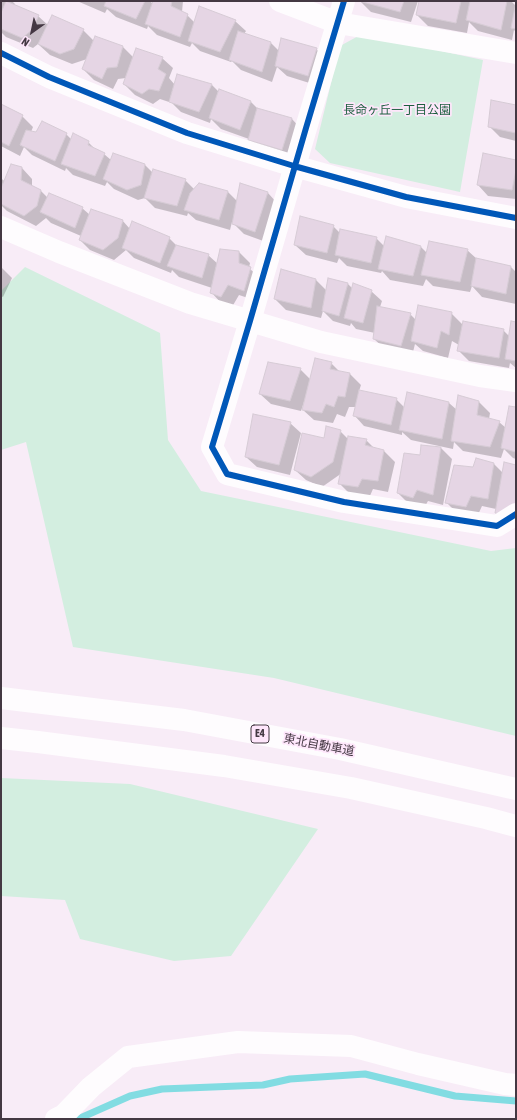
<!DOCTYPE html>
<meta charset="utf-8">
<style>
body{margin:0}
#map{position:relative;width:517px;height:1120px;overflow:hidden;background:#f8ecf7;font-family:"Asap Condensed",sans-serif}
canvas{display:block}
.frame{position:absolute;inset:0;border:2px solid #443843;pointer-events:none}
.north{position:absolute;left:12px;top:12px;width:40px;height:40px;-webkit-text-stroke:3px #fee6fb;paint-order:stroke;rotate:213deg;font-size:11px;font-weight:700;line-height:16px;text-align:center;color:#443843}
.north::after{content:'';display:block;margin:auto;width:14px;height:18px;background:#443843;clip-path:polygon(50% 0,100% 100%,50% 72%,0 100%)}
</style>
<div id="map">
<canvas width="517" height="1120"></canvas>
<div class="frame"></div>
<div class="north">N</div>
</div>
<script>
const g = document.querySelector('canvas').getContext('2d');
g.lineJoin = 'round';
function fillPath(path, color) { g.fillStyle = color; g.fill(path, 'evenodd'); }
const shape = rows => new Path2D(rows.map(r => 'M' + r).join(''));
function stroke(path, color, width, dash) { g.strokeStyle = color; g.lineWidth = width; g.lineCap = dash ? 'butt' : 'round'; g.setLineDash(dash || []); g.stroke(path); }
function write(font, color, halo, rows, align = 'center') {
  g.font = font + ' "Asap Condensed","Noto Sans JP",sans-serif'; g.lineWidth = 3.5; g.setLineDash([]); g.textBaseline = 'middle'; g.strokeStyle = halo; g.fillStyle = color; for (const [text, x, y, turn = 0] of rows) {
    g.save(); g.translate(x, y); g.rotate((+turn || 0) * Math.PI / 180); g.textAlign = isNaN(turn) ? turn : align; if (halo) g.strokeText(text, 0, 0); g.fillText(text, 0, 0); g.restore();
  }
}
const green = shape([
 [362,34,483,60,460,192,330,163,315,149,340,46],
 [25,267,160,333,168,440,201,491,491,551,516,548,516,736,274,678,73,647,26,442,1,450,1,291],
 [1,778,130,784,318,829,231,956,174,961,80,939,65,900,1,896]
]);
const shadow = shape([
 [1,1,12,1,15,4,14,6,38,16,48,25,83,30,94,41,123,47,133,57,162,58,173,68,169,78,175,85,178,75,212,85,219,92,251,102,259,110,292,119,302,130,292,160,260,150,249,139,221,129,211,119,210,123,181,112,170,101,169,102,160,99,153,104,135,95,124,84,126,78,118,79,113,89,94,80,83,69,87,59,72,64,50,55,38,44,33,48,6,37,1,32],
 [77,1,150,1,153,4,154,1,183,1,182,12,187,15,195,23,235,21,246,31,244,34,271,43,279,51,316,49,327,59,319,86,287,76,277,67,272,82,241,70,232,61,231,62,200,51,192,43,190,47,157,35,148,26,147,29,116,17,107,9,105,13],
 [360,1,418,1,411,22,371,12],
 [420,1,511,1,516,6,516,32,514,30,512,40,478,31,469,22,467,33,428,26,417,15],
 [1,105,22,116,33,127,31,132,36,133,66,134,71,139,88,142,96,150,104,154,111,160,145,165,153,173,185,180,195,190,199,184,228,192,238,202,241,185,268,193,278,204,266,242,244,234,232,222,230,230,196,220,188,213,187,216,155,208,145,198,138,200,114,189,107,182,105,186,73,175,66,168,65,171,32,155,24,147,20,156,1,146],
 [516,106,516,141,500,137,489,126],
 [516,161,516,199,488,196,478,185],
 [22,168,32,179,32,187,41,191,48,198,82,208,90,215,122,220,130,229,169,238,177,246,208,255,218,264,239,252,250,263,249,268,261,279,254,300,239,295,232,307,221,303,211,292,212,288,179,277,172,270,171,273,134,258,126,250,114,260,90,250,80,240,81,236,51,223,46,218,36,226,7,211,1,205,1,178,5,182],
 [333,226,340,233,376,238,384,246,386,237,421,247,427,253,467,250,477,259,510,266,516,272,516,304,482,297,472,286,470,292,433,286,426,279,423,286,390,280,382,271,381,273,347,266,339,258,337,263,306,255,295,245],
 [1,267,12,278,3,297,1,296],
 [282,271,316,280,327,291,329,279,348,284,353,289,371,291,382,301,380,307,410,314,416,320,451,313,463,325,503,330,510,337,516,323,516,368,510,363,509,368,469,361,458,350,459,345,452,341,448,358,423,351,415,344,412,356,385,349,374,339,375,333,356,329,351,323,350,326,333,321,323,311,321,318,286,310,275,299],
 [331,363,340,372,350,374,361,385,359,391,396,399,405,408,408,394,449,403,457,410,459,396,479,402,490,413,489,419,499,422,506,428,516,408,516,459,513,458,504,449,501,458,463,451,454,442,453,449,411,440,402,432,402,435,364,426,354,415,356,407,349,407,345,417,337,414,333,423,314,420,303,410,305,403,304,402,301,411,271,404,260,394,300,369,311,380],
 [290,423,301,433,290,475,257,467,246,457],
 [340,431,348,439,366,440,374,448,384,451,395,462,388,492,373,489,369,498,350,494,339,483,342,473,322,487,306,480,295,470,325,439],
 [422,446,441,448,452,459,443,505,428,501,424,508,409,504,398,493,421,456],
 [494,464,503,473,516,466,516,525,506,524,496,513,496,509,482,506,477,517,457,513,446,502,474,468]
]);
const stream = shape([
 [78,1119,130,1096,162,1089,263,1085,290,1079,365,1074,455,1096,516,1101]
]);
const building = shape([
 [6,1,39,15,32,30,22,38,1,29,1,13,6,1],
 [106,1,145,1,136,19,104,6,106,1],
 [153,1,172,1,171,6,188,14,180,37,145,24,153,1],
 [359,1,404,1,400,12,359,1],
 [419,1,461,1,456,23,416,15,419,1],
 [470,1,507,1,501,30,466,20,470,1],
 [516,2,516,29,511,28,516,2],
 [199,6,236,20,220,52,188,41,199,6],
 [52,15,84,29,74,49,60,54,38,44,52,15],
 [238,31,271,42,262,72,229,60,238,31],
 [95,36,123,46,117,67,107,68,102,79,82,69,95,36],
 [281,38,317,48,308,76,275,66,281,38],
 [136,48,163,57,158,69,166,74,159,91,149,89,142,94,123,84,136,48],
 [177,74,212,84,199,112,169,102,177,74],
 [219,89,251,101,240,130,209,118,219,89],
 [491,100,516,105,516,133,488,127,491,100],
 [1,104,23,115,9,146,1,142,1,104],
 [257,108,292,118,282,150,248,140,257,108],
 [42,121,67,133,55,161,20,145,26,130,36,132,42,121],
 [73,133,89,141,88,145,105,153,95,176,61,164,73,133],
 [113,153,145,164,141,185,127,190,103,179,113,153],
 [483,153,516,160,516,170,512,190,477,185,483,153],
 [11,164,22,167,21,180,41,190,37,206,24,216,1,204,1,188,11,164],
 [153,169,186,179,177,206,144,198,153,169],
 [199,183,228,191,219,220,184,210,190,193,199,183],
 [240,183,268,192,255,232,232,224,240,183],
 [49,193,83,207,75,228,40,212,49,193],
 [91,209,123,220,118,238,103,250,79,240,91,209],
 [300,216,334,225,327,253,294,245,300,216],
 [132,221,170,237,160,263,122,248,132,221],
 [340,229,377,237,371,263,335,255,340,229],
 [386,236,421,246,413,276,378,269,386,236],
 [429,241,468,249,460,282,421,275,429,241],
 [176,245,209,254,202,278,167,266,176,245],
 [220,249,239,251,239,263,251,267,244,291,228,285,221,297,210,293,220,249],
 [476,258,511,266,506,294,471,286,476,258],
 [281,269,316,279,311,308,274,299,281,269],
 [328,278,348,283,339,316,322,311,328,278],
 [353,283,372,290,363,323,344,318,353,283],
 [418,305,452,312,449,335,441,331,437,348,411,341,418,305],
 [377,306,411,313,401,346,373,339,377,306],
 [463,321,504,329,499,358,457,351,463,321],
 [511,321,516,322,516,361,505,359,511,321],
 [315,358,332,362,330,369,350,373,345,397,338,396,334,407,326,404,322,413,302,410,315,358],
 [268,362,301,368,290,401,259,394,268,362],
 [359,390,397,398,391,425,353,416,359,390],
 [407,392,449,402,442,439,399,430,407,392],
 [458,395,479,401,477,415,500,421,490,447,451,441,458,395],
 [509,406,516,407,516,452,501,448,509,406],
 [253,414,291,422,279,465,245,457,253,414],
 [326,426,341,430,333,462,311,477,294,470,302,433,324,438,326,426],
 [348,436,367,439,365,445,384,450,378,481,362,479,358,487,338,484,348,436],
 [421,445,441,447,433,495,417,490,413,498,397,493,404,453,420,455,421,445],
 [476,458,494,463,488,499,471,496,466,507,445,503,454,465,473,467,476,458],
 [504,462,516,465,516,503,505,515,495,513,504,462]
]);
const minor = shape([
 [280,1,338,23,516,53],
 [344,1,306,128,250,321,212,447,227,474,344,502,497,526,516,514],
 [1,53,49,77,187,133,294,166,406,197,516,218],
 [1,227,59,252,190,303,321,342,480,376,516,381],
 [56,1119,64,1115,91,1087,128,1057,238,1042,351,1046,418,1064,505,1084,516,1085]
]);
const motorway = shape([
 [1,698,184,720,340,749,516,789],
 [1,738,38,742,224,766,351,788,486,818,516,826]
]);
const cycleway = shape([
 [344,1,306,128,250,321,212,447,227,474,344,502,497,526,516,514],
 [1,53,49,77,187,133,294,166,406,197,516,218]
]);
const shields = [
 [260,734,18]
];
const shieldNames = [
 ["E4",260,734]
];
const parkNames = [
 ["長命ヶ丘一丁目公園",397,110]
];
const streetNames = [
 ["東北自動車道",319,745,11]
];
fillPath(green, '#d3eee0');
fillPath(shadow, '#0003');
stroke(stream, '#82dce2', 7);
fillPath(building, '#e5d5e4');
stroke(building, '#d6cbd5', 1);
stroke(minor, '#fefcfe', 22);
stroke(motorway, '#fefcfe', 22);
stroke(cycleway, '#0057b8', 6);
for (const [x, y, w] of shields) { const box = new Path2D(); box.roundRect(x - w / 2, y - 9, w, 18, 3); g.fillStyle = '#fee6fb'; g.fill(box); stroke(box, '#443843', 1); }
write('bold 11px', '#443843', null, shieldNames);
write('12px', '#1b5f3e', '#fee6fb', parkNames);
write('12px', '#443843', '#fee6fb', streetNames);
</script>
